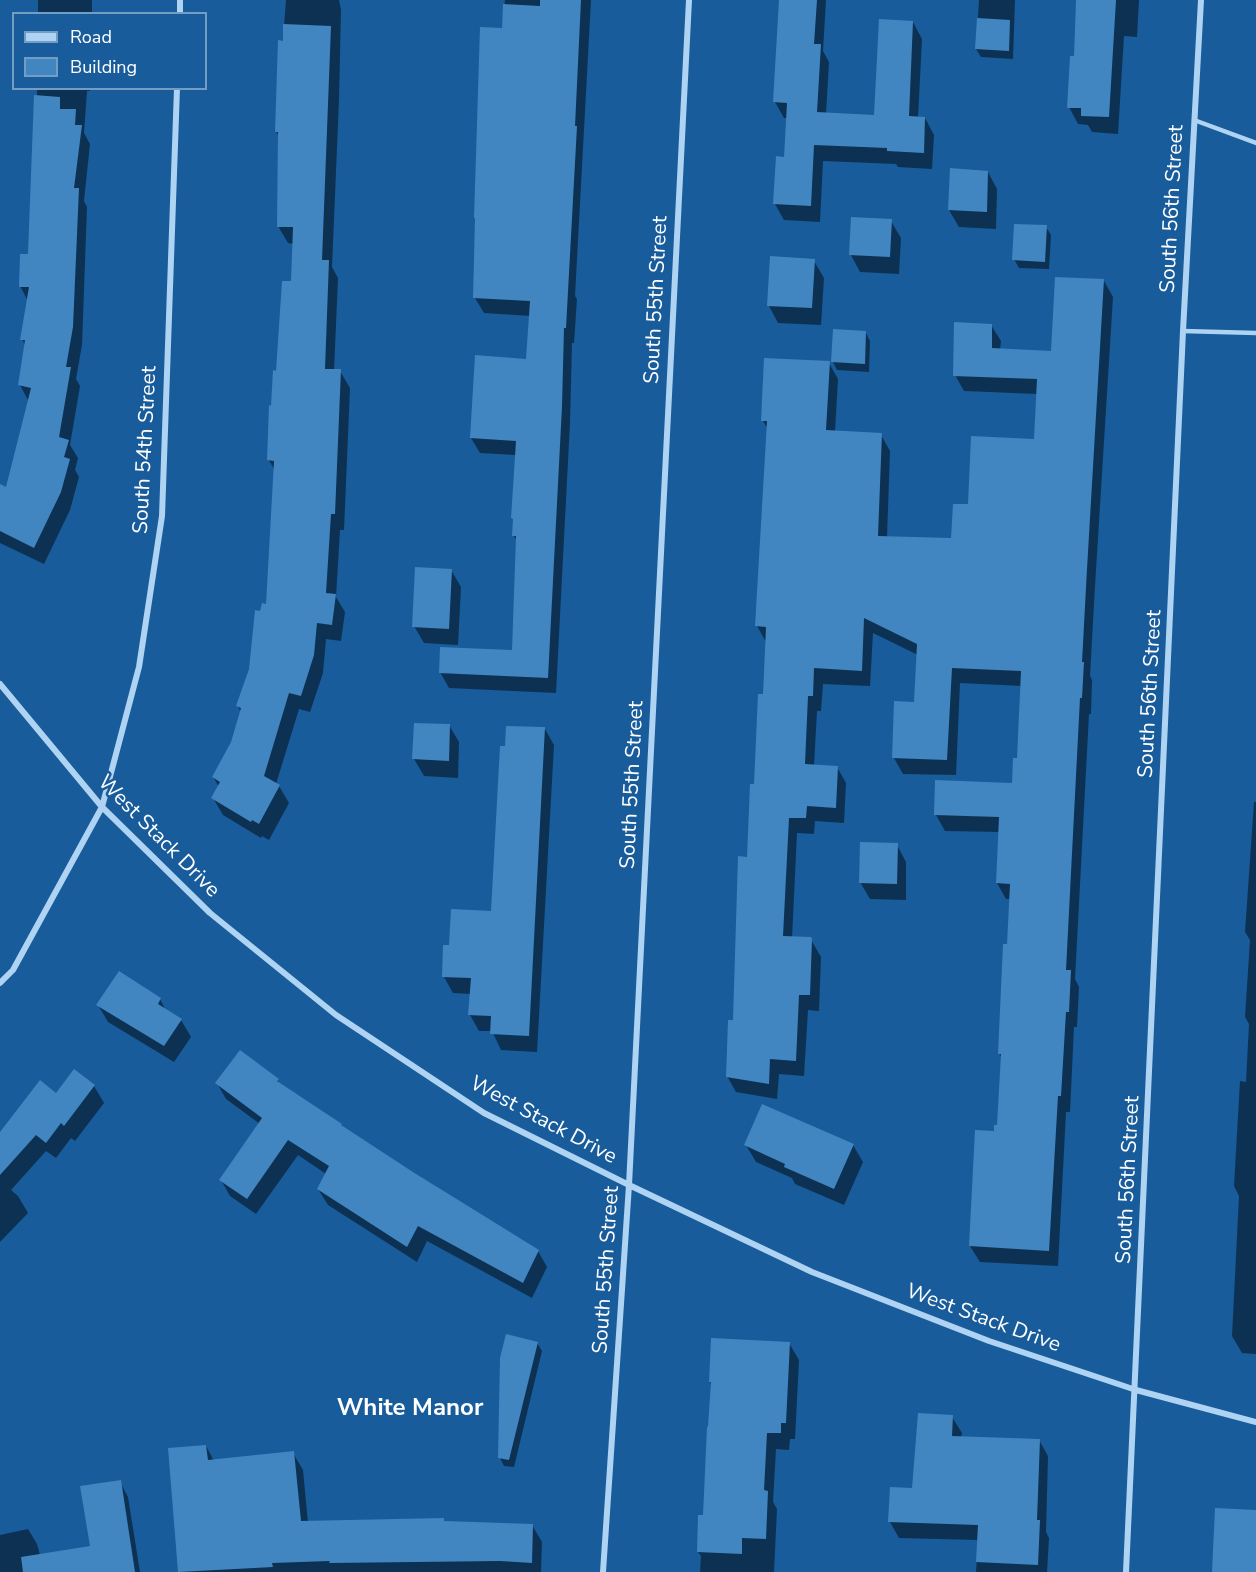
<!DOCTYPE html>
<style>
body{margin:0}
#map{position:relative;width:1256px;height:1572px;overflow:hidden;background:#185c9b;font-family:"Nunito Sans",sans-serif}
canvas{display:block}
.legend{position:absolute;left:12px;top:12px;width:195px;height:78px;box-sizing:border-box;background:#185c9b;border:2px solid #749dc3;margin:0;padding:8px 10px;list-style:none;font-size:18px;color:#fff}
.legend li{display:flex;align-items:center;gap:12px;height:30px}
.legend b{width:30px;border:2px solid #749dc3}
</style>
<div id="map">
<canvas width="1256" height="1572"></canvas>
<ul class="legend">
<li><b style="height:8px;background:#afd3f2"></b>Road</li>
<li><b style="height:16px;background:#4186c1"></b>Building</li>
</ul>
</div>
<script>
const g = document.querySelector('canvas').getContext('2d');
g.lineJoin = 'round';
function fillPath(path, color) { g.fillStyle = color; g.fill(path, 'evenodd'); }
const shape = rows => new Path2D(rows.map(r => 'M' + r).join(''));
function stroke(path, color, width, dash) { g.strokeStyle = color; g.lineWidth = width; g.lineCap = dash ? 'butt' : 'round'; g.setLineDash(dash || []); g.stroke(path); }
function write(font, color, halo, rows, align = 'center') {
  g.font = font + ' "Nunito Sans",sans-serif'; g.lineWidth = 5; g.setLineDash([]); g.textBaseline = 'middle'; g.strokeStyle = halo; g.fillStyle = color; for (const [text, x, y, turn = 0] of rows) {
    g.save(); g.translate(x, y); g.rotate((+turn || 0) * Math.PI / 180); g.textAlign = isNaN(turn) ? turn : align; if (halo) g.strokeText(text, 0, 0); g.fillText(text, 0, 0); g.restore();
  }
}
const shadow = shape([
 [38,0,92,0,92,14,38,14],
 [286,0,339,0,341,10,339,100,332,267,338,278,334,371,340,371,350,388,344,530,340,530,336,597,345,612,341,641,326,639,323,673,310,712,299,709,276,784,279,786,289,803,269,840,262,836,261,838,223,815,213,798,219,787,213,777,232,743,241,713,238,706,250,669,262,613,268,606,275,471,269,460,272,407,292,283,294,244,288,243,278,226,280,138,276,132],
 [505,0,591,0,575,296,577,299,574,343,572,343,570,423,556,693,449,688,440,672,514,652,518,543,514,536,516,455,480,453,471,438,527,361,531,316,484,313,475,298],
 [779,0,826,0,823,51,829,62,826,114,875,116,913,22,922,39,918,118,925,118,934,135,932,169,898,167,896,164,823,161,820,222,784,220,775,204,786,158,788,118,784,118,775,102,780,3],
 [979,0,1015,0,1013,59,981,57,976,49],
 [1078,0,1139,0,1137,37,1124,36,1118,134,1092,132,1088,125,1078,124,1069,107,1075,58],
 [37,88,90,88,90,91,87,91,84,133,90,144,84,201,87,207,82,345,76,379,80,386,70,445,78,458,75,470,79,477,70,510,44,564,0,543,0,486,7,489,29,402,20,385,26,347,22,339,28,301,20,286,29,255,37,179],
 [988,172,997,189,996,229,959,227,949,210],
 [891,221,901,238,899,274,860,272,851,255],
 [1046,227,1051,235,1049,269,1019,268,1014,259],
 [814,261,824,278,821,325,778,323,769,306],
 [1104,281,1113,297,1095,586,1090,676,1092,680,1091,714,1089,714,1075,979,1079,987,1077,1027,1074,1027,1070,1112,1066,1112,1058,1266,980,1262,970,1246,995,1133,998,1127,1002,1058,999,1053,1011,899,1006,899,997,883,1000,832,945,831,936,815,1013,784,1019,760,1022,686,960,683,956,775,903,774,894,758,915,704,918,655,873,633,870,686,823,684,821,711,817,711,814,766,837,767,846,783,844,823,815,821,814,834,797,833,792,938,810,938,821,957,819,1011,808,1010,804,1076,779,1074,777,1099,736,1092,727,1076,734,1021,764,696,766,642,757,626,768,429,763,421,829,363,838,379,835,432,881,435,890,451,887,537,953,540,970,506,1035,440,1038,394,964,391,955,375,991,325,1001,341,1000,350,1053,352],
 [866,333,870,341,869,372,837,370,833,362],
 [451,570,461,587,458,645,424,643,414,626],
 [449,725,459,742,458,778,424,776,414,759],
 [545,729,554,745,537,1052,501,1050,492,1031,479,1031,470,1015,471,994,453,993,444,977,450,946,493,913],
 [1254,802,1256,802,1256,1354,1242,1353,1232,1336,1239,1196,1234,1186,1240,1081,1246,1082,1249,1024,1245,1017,1250,940,1245,932],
 [897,845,906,862,906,900,870,899,860,882],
 [160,999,166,1011,181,1020,191,1037,174,1062,108,1022,98,1005],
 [75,1071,94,1086,104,1103,75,1141,71,1138,56,1158,46,1151,11,1190,18,1196,28,1213,0,1242,0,1134,56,1095],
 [277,1080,281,1086,341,1125,343,1128,538,1251,547,1267,532,1298,427,1241,417,1262,328,1205,318,1189,326,1174,298,1155,256,1214,230,1196,221,1180,260,1124,226,1099,217,1083],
 [746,1145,853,1145,863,1162,844,1205,795,1184,792,1178,756,1162],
 [537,1343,542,1351,514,1467,504,1466,500,1458],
 [789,1343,799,1360,795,1439,790,1439,789,1450,776,1449,773,1502,777,1509,774,1572,700,1572,701,1556,698,1552,704,1517,712,1386,710,1382],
 [952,1417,962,1433,961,1438,1039,1440,1048,1456,1046,1532,1049,1538,1047,1572,976,1572,978,1540,899,1538,890,1522,914,1490],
 [206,1446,214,1461,293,1453,303,1470,308,1523,445,1522,532,1525,542,1542,541,1572,180,1572,170,1449],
 [120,1482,128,1497,140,1572,0,1572,0,1535,28,1529,37,1544,40,1555,91,1547]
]);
const building = shape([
 [540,0,581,0,575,126,577,126,566,328,564,328,562,406,548,678,439,673,440,647,512,650,516,536,512,536,513,519,511,518,516,441,470,438,475,355,526,359,530,301,473,298,475,218,474,218,480,27,502,28,503,4,540,6],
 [779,0,817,0,814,44,821,44,817,112,874,115,879,19,913,21,909,116,925,117,924,153,887,151,887,148,814,145,811,206,773,204,776,156,784,157,787,103,773,102],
 [1076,0,1116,0,1109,117,1081,116,1081,108,1067,108,1070,56,1074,56],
 [977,18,1010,20,1009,51,975,49],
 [283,24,331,26,322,260,329,260,325,369,341,369,335,514,331,514,326,593,336,594,332,625,317,623,314,655,301,696,289,693,264,776,280,785,259,824,252,820,251,822,211,798,220,782,212,777,231,742,241,708,236,706,249,669,255,610,260,611,262,603,266,604,274,461,267,460,269,405,271,406,273,370,276,371,282,281,291,281,293,227,277,227,278,132,275,132,278,40,283,41],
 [34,95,60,97,60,109,76,109,75,125,82,125,74,188,79,188,73,327,66,367,71,367,59,437,69,440,64,457,70,459,61,492,34,548,0,531,0,484,6,487,31,388,18,385,25,340,20,340,29,287,19,287,20,254,28,254],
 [950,168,988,171,987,212,948,210],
 [851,217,892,219,890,257,849,255],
 [1014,224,1047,225,1045,262,1012,260],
 [770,256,815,259,812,308,767,306],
 [1055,277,1104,279,1087,569,1082,662,1084,662,1082,698,1080,698,1066,970,1071,970,1069,1012,1066,1012,1061,1096,1058,1096,1049,1251,969,1246,975,1130,994,1131,994,1125,997,1125,1001,1054,998,1054,1003,944,1007,944,1010,884,996,883,999,817,934,815,935,780,1012,783,1013,758,1017,758,1021,671,952,668,947,760,892,758,894,701,914,702,917,644,864,618,862,671,814,668,813,696,808,696,805,764,838,766,836,808,807,806,806,818,789,818,783,936,811,937,812,939,810,995,799,995,796,1061,770,1059,769,1084,726,1077,728,1020,733,1020,738,856,747,857,750,784,754,784,758,694,763,694,766,627,755,626,767,421,761,421,764,358,830,361,826,430,882,433,878,536,951,538,953,504,968,504,971,436,1034,439,1037,379,953,376,954,322,992,324,992,348,1051,351],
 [833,329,866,331,865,364,831,362],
 [415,567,452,569,449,629,412,627],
 [414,723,450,724,449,761,412,759],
 [506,726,545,727,529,1036,490,1034,491,1016,468,1015,471,978,442,977,443,945,449,945,451,909,491,911,500,746,505,746],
 [860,842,898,843,897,884,859,883],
 [119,971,161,998,158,1004,182,1019,164,1046,96,1005],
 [240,1050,279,1079,277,1081,342,1124,341,1125,413,1172,539,1250,523,1283,418,1226,407,1247,317,1189,329,1166,288,1140,247,1199,219,1180,262,1118,215,1083],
 [74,1069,95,1085,64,1126,61,1123,46,1143,36,1135,0,1175,0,1132,40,1080,56,1093],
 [762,1104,854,1144,834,1189,784,1167,785,1164,744,1145],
 [506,1334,538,1342,509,1460,498,1458,500,1358],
 [711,1338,790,1342,786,1423,781,1423,781,1433,767,1433,764,1490,768,1491,766,1539,742,1538,742,1554,697,1552,698,1515,703,1515,707,1427,708,1426,711,1382,709,1382],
 [918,1413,953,1415,952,1436,1040,1439,1037,1520,1040,1520,1038,1565,976,1562,978,1525,888,1522,890,1487,912,1488],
 [206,1445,208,1460,294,1451,301,1521,444,1518,444,1521,533,1524,532,1563,500,1561,329,1563,330,1561,272,1563,273,1567,178,1572,168,1448],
 [121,1480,135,1572,23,1572,21,1557,90,1546,80,1486],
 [1215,1508,1256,1510,1256,1572,1212,1572]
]);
const service = shape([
 [1194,120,1256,143],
 [1183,331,1256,333]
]);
const minor = shape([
 [180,14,180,0],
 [0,684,102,807,210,913,336,1015,484,1113,629,1185,812,1272,989,1341,1136,1390,1256,1422],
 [0,983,13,970,102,807,139,667,162,516,177,88],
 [603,1572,629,1185,689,0],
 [1126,1572,1183,331,1201,0]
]);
const streetNames = [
 ["South 56th Street",1173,209,-87],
 ["South 55th Street",657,300,-87],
 ["South 54th Street",146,450,-87],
 ["South 56th Street",1151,694,-87],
 ["South 55th Street",633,785,-87],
 ["West Stack Drive",158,837,45],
 ["West Stack Drive",543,1121,28],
 ["South 56th Street",1129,1180,-87],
 ["South 55th Street",607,1270,-86],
 ["West Stack Drive",983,1319,20]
];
const quarterNames = [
 ["White Manor",410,1409]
];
fillPath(shadow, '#0007');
fillPath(building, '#4186c1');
stroke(service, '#afd3f2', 4.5);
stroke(minor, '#afd3f2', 6);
write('21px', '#fff', '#185c9b', streetNames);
write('bold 24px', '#fff', '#185c9b', quarterNames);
</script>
